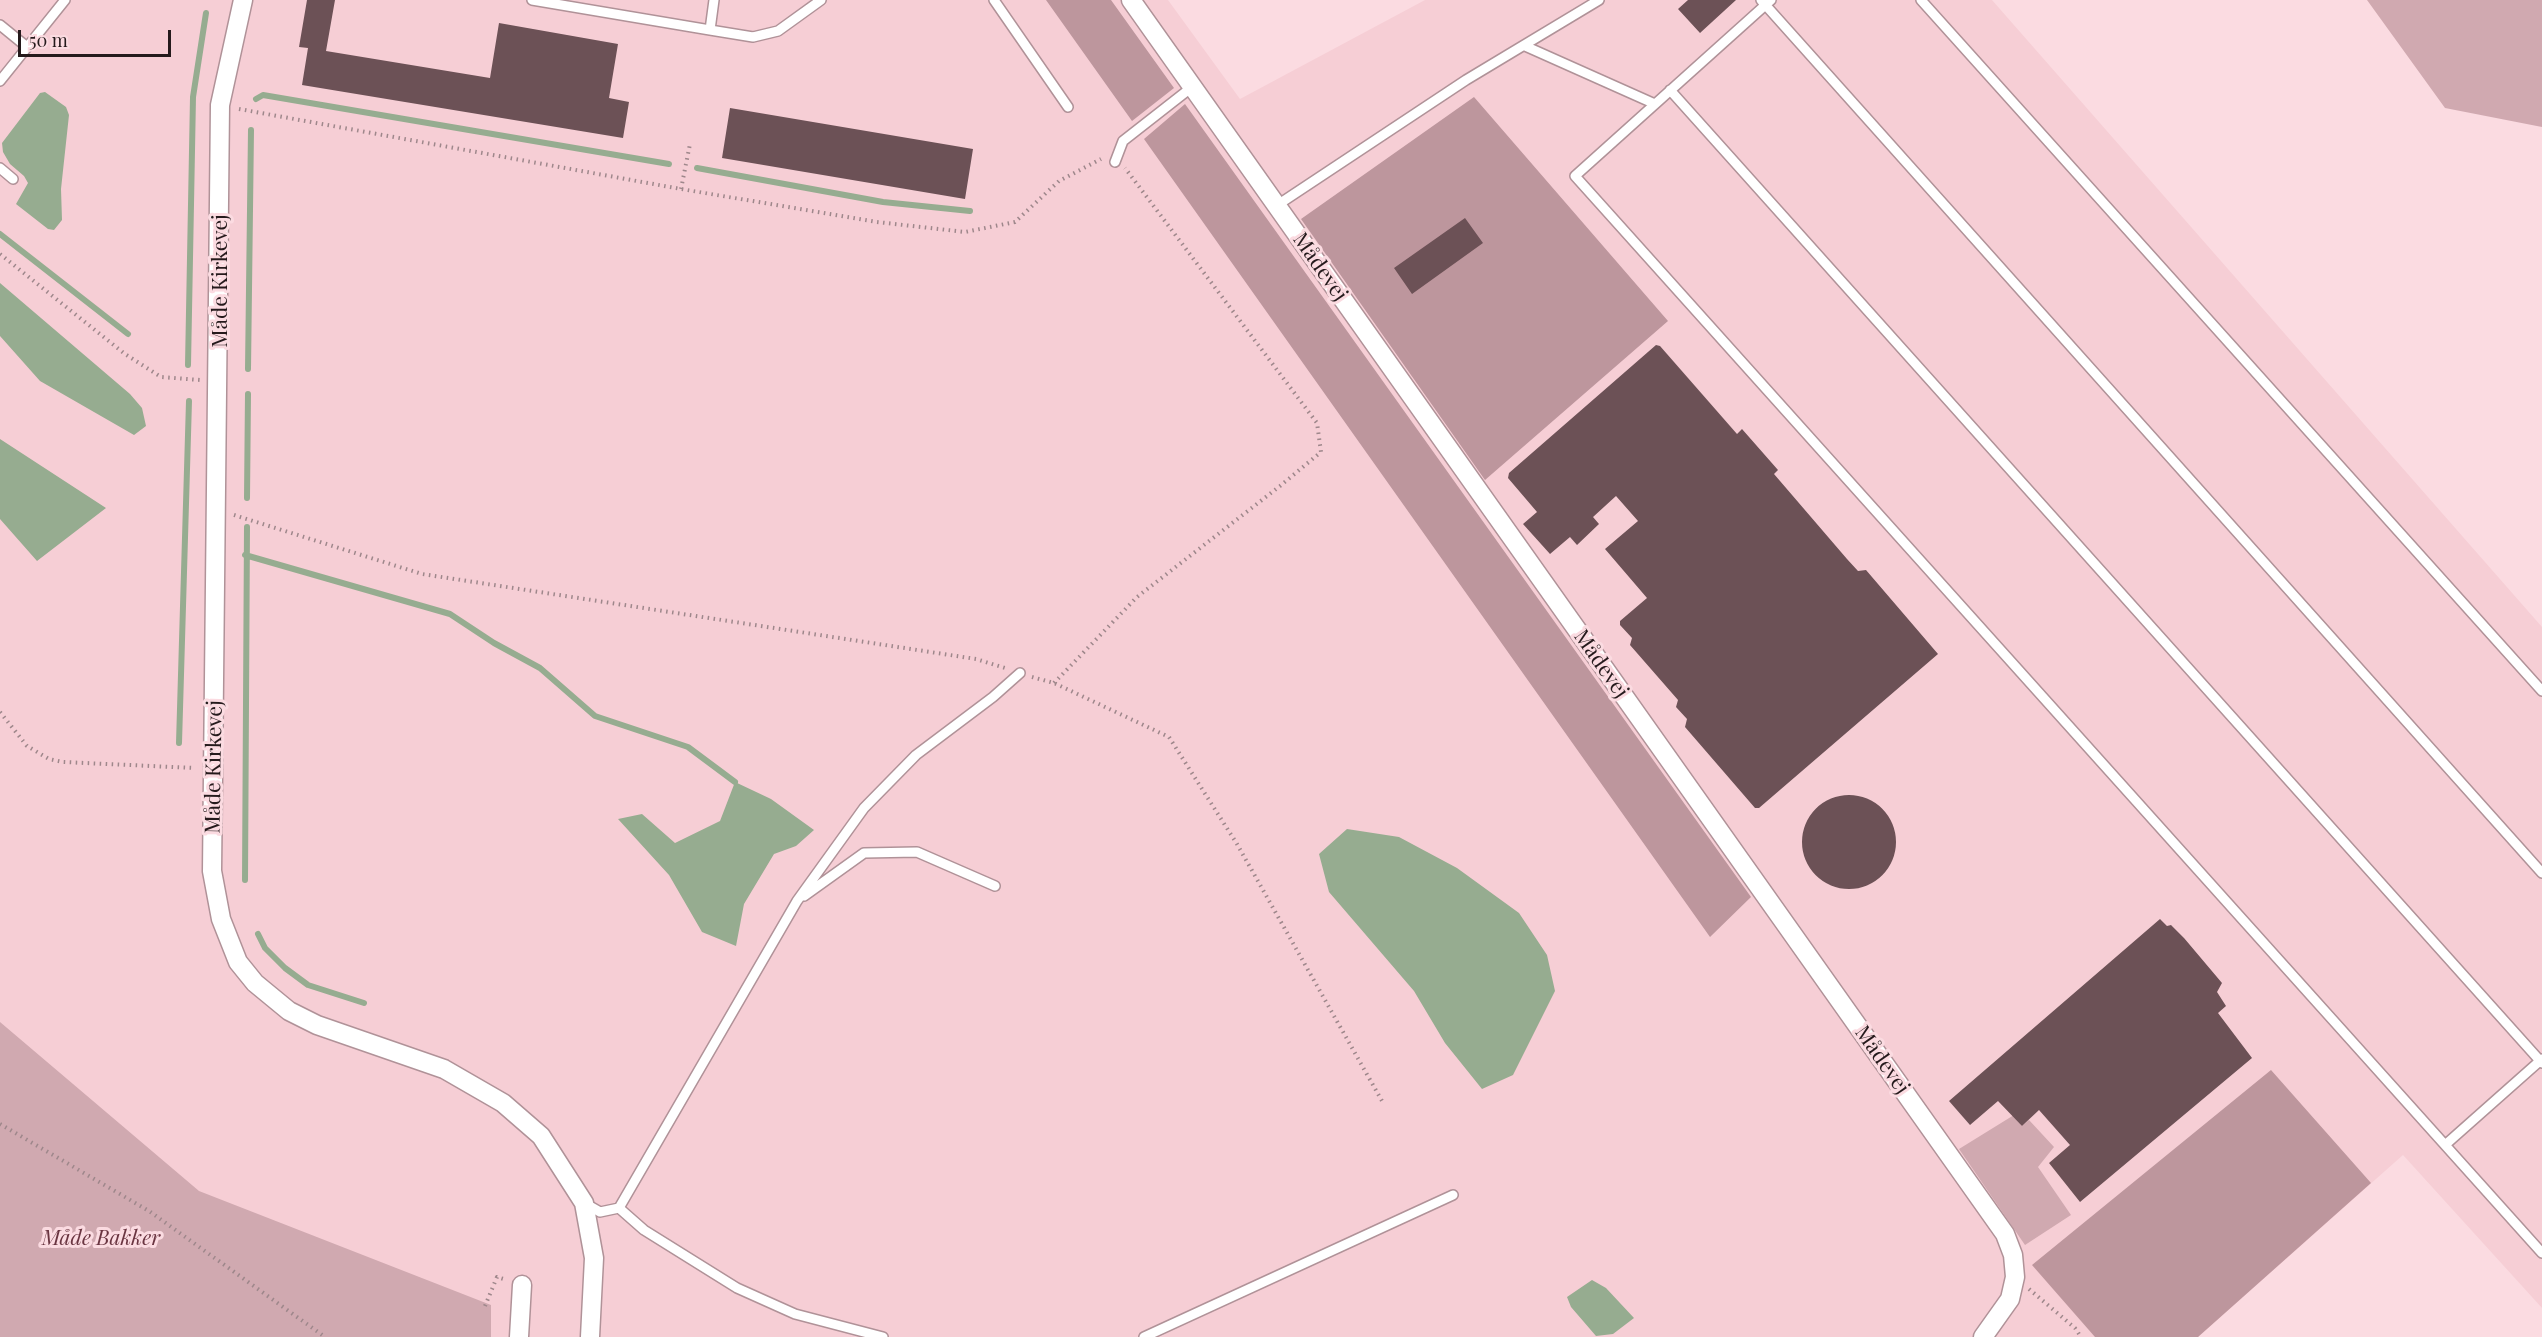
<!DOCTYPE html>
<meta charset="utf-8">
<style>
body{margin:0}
#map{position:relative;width:2542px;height:1337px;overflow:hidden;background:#fbdbe1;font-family:"Playfair Display",serif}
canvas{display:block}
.scale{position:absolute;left:18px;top:30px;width:153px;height:27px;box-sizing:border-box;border:3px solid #251a1c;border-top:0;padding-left:8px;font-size:18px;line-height:21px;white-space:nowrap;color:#251a1c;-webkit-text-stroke:4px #fbdbe1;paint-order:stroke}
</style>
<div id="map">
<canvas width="2542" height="1337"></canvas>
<div class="scale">50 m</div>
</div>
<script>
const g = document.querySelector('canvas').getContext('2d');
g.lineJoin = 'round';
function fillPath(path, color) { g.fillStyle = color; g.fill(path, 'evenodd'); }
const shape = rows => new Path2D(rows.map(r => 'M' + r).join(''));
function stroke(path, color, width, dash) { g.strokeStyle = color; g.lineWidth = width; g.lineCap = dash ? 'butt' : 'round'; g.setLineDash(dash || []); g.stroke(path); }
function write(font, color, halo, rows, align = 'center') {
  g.font = font + ' "Playfair Display",serif'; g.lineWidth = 6; g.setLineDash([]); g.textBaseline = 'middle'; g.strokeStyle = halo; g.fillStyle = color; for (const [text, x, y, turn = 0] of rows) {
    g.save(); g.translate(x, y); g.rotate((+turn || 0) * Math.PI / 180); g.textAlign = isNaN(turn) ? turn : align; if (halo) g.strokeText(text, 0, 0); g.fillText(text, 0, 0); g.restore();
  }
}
const built = shape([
 [0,0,1168,0,1240,99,1425,0,1992,0,2542,627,2542,1308,2403,1155,2198,1337,0,1337]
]);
const green = shape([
 [2367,0,2542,0,2542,127,2445,108],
 [0,1022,199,1191,491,1305,491,1337,0,1337],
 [2014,1115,2022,1126,2029,1120,2054,1147,2038,1167,2071,1215,2025,1245,1959,1149]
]);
const forest = shape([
 [1046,0,1111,0,1174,88,1132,121],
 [1474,97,1668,321,1485,480,1301,219],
 [1185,104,1751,897,1710,937,1144,139],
 [2271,1070,2371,1183,2198,1337,2095,1337,2032,1265]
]);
const water = shape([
 [45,92,66,107,69,115,61,189,62,220,54,230,48,229,16,204,28,183,24,176,10,164,3,152,2,143,40,93],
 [0,283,130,394,142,408,146,426,134,435,40,381,0,336],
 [0,439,106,508,37,561,0,519],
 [735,782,771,799,814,830,796,846,774,854,744,904,736,946,702,932,669,875,618,819,642,814,675,843,720,821],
 [1347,829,1399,837,1457,868,1519,913,1547,955,1555,991,1513,1075,1482,1089,1445,1043,1414,991,1329,892,1319,854],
 [1592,1280,1606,1288,1634,1318,1613,1334,1596,1336,1571,1307,1567,1297]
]);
const stream = shape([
 [256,99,263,95,669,164],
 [697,168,883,202,970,211],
 [0,234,128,334],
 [188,365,193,97,206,13],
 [248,369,251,130],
 [247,498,248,394],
 [245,555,450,614,494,643,540,668,595,716,688,747,735,782],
 [179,743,189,401],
 [245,880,247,527],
 [258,934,265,948,285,968,308,985,364,1003]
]);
const building = shape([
 [307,0,335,0,326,51,490,78,499,23,618,44,609,98,629,102,623,138,302,85,308,48,299,47],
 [1688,0,1736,0,1700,33,1678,9],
 [730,108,973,149,965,199,722,158],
 [1465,218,1483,243,1412,294,1394,268],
 [1656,345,1660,346,1737,434,1742,429,1778,470,1774,474,1847,559,1858,571,1866,570,1938,654,1759,808,1755,808,1685,727,1687,719,1676,707,1678,700,1630,645,1632,638,1620,625,1620,621,1647,598,1605,549,1638,521,1616,496,1593,517,1599,524,1577,545,1570,537,1550,554,1523,524,1537,512,1508,478,1509,473],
 '1802 842a47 47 0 1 1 94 0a47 47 0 1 1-94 0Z',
 [2160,919,2167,926,2171,925,2184,938,2222,983,2217,992,2226,1006,2218,1013,2252,1058,2080,1202,2049,1163,2070,1145,2039,1110,2022,1126,1998,1101,1970,1125,1949,1101]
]);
const path = shape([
 [239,109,681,189,877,222,965,232,1015,222,1059,181,1101,159],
 [681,189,690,144],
 [0,254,125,354,161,377,200,380],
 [234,515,422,574,976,659,1005,668],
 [1032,677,1054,683,1169,737,1237,844,1382,1101],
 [1054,683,1137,597,1280,486,1321,452,1317,423,1125,168],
 [0,712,27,746,49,759,63,762,195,768],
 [0,1124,149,1211,325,1337],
 [2029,1289,2075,1328,2081,1337],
 [485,1306,497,1277,507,1280]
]);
const service = shape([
 [532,0,710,30,714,0],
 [994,0,1068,107],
 [1761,0,2542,873],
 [1771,0,1575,176,2542,1253],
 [1921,0,2542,691],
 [0,25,27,47],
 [710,30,753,37,778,31,821,0],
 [1525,46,1655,104],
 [0,81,65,0],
 [1670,90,2542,1063],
 [1115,162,1123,141,1192,87],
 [0,168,13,179],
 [1276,206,1466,80,1599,0],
 [804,896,864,853,917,852,995,886],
 [2445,1145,2542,1059],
 [586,1204,600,1212,619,1208],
 [883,1337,795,1314,737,1288,644,1230,619,1208,797,901,864,808,916,755,993,697,1020,673],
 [1144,1337,1453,1195]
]);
const minor = shape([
 [243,0,220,105,212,871,221,919,238,962,255,983,289,1011,317,1025,444,1069,503,1103,541,1136,584,1203,594,1258,590,1337],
 [1131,0,2005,1234,2013,1255,2015,1277,2010,1299,1983,1337],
 [519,1337,522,1285]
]);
const streetNames = [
 ["Mådevej",1320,267,55],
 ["Måde Kirkevej",220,281,-90],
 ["Mådevej",1601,664,55],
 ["Måde Kirkevej",214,767,-89],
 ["Mådevej",1882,1060,55]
];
const parkNames = [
 ["Måde Bakker",101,1238]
];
fillPath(built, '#f6ced5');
fillPath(green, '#d0a9b0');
fillPath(forest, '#bd969d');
fillPath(water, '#96ac90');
stroke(stream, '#96ac90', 6);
fillPath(building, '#6c5156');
stroke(service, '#b09298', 12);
stroke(minor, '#b09298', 21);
stroke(path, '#9e878b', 4, [1.5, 4.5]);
stroke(service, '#fff', 9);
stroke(minor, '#fff', 18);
write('21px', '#251a1c', '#fbdbe1', streetNames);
write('italic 21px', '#6a3541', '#fbdbe1', parkNames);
</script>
